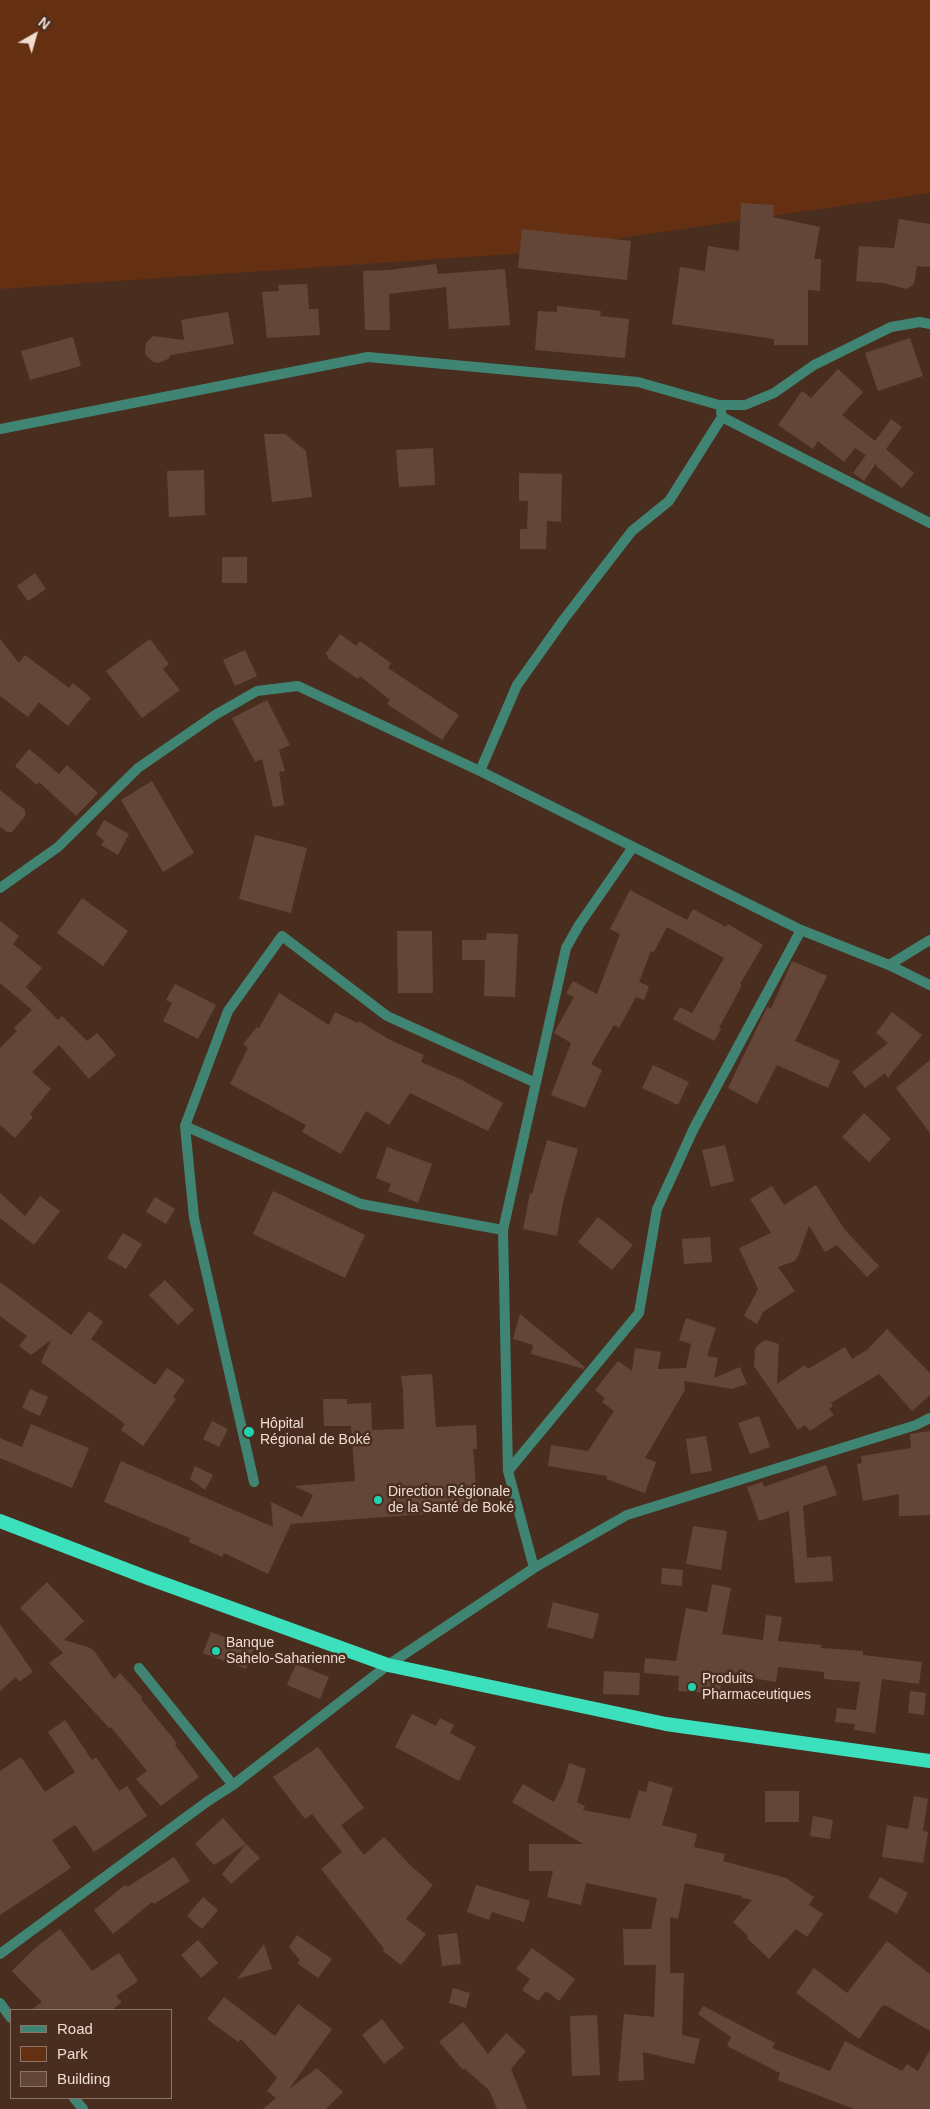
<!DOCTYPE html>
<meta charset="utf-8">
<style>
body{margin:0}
#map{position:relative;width:930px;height:2109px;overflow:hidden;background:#492e20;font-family:Arial,sans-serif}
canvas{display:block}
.legend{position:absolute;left:10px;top:2009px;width:162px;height:90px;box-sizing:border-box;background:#492e20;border:1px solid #8b7468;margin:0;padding:6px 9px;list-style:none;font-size:15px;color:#eedcd3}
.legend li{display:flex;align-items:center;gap:10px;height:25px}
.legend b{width:25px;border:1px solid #8b7468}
.north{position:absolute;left:10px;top:10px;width:50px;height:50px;-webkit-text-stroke:4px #492e20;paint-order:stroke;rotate:38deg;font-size:14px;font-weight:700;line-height:20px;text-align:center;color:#eedcd3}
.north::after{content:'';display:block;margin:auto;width:18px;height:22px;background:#eedcd3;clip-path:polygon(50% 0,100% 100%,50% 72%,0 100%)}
</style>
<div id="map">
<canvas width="930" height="2109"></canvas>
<ul class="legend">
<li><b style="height:6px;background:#408573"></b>Road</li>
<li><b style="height:14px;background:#652f11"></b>Park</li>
<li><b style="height:14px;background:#644638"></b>Building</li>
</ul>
<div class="north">N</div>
</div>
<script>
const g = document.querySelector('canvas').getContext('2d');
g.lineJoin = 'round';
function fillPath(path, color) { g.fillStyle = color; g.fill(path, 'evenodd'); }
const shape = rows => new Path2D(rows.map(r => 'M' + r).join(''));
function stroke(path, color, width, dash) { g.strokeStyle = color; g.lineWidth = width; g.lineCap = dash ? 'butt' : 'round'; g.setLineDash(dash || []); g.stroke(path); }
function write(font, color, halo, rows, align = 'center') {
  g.font = font + ' Arial,sans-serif'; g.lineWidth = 5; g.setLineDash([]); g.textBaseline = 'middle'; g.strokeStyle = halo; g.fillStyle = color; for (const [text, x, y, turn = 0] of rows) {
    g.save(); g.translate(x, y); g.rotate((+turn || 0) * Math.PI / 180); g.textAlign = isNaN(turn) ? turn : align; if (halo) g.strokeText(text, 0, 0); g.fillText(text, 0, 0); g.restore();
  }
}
const green = shape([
 [0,0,930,0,930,193,511,254,0,289]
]);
const building = shape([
 [741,203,774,205,773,217,820,227,814,259,821,259,820,291,808,290,808,345,774,345,774,339,672,324,680,267,705,271,708,246,739,251],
 [899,219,930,224,930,267,917,266,914,284,907,289,883,283,856,281,859,246,894,248],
 [522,229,631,241,627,280,518,268],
 [436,264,438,274,505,269,510,325,449,329,446,287,389,294,390,330,365,330,363,271,389,270],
 [307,284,309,309,318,309,320,335,267,338,262,292,279,291,278,285],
 [557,306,601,311,600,316,629,319,625,358,535,350,538,311,557,312],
 [228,312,234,344,171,355,168,359,158,363,153,362,145,354,146,343,153,336,184,340,181,320],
 [73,337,81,366,30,380,21,351],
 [910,338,923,376,878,391,865,353],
 [838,369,863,392,842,415,875,441,891,419,902,427,886,449,914,473,902,488,876,466,877,462,864,481,853,473,866,455,855,448,844,462,818,441,813,449,778,425,802,391,811,398],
 [264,434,285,434,306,451,312,497,272,502],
 [433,448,435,485,399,487,396,450],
 [204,470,205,515,169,517,167,471],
 [519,473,562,474,561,522,547,521,546,549,520,549,520,529,527,529,528,501,519,501],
 [222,557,247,557,247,583,222,583],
 [35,573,46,589,28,601,17,586],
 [340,634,356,646,360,641,391,663,388,668,459,715,442,740,387,704,390,700,360,676,358,679,329,659,326,653],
 [0,639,19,663,25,655,69,688,73,683,91,698,68,726,39,702,28,717,0,696],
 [150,639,169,664,163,669,180,690,142,718,106,671],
 [245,650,257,676,235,686,223,660],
 [267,700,290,745,279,750,285,771,279,772,284,805,273,807,262,759,255,762,232,718],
 [29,749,59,774,67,765,98,793,76,816,39,782,37,785,15,766],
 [152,781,194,853,163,872,121,800],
 [0,790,25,810,25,816,12,832,7,832,0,827],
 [104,820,129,834,118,855,101,845,104,841,96,834],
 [255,835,307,848,291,913,239,899],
 [630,890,687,920,693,909,726,927,728,924,763,945,740,984,742,985,719,1028,721,1029,714,1041,673,1019,680,1007,692,1013,724,958,667,927,654,952,651,951,639,982,649,986,644,1000,636,997,619,1028,614,1025,591,1064,602,1070,585,1108,551,1095,571,1043,554,1033,574,997,566,993,573,981,597,994,620,934,610,929],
 [82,898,128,931,103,966,57,933],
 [0,921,19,936,13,944,42,968,26,987,58,1020,62,1016,87,1041,97,1033,116,1055,89,1079,59,1045,32,1072,51,1089,30,1114,33,1117,15,1138,0,1125,0,1048,17,1031,14,1028,32,1010,0,983],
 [397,931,432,931,433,993,398,993],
 [487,933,518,934,515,997,484,996,485,960,462,960,462,940,486,940],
 [792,961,827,976,795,1041,840,1061,828,1088,777,1065,757,1104,728,1088,767,1007,771,1009],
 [175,984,216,1005,198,1039,163,1021,172,1003,166,1000],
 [279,993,329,1025,335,1012,358,1023,359,1021,390,1040,424,1055,421,1062,462,1080,503,1103,488,1131,410,1093,389,1125,366,1111,341,1154,302,1132,306,1125,230,1084,248,1048,243,1044,257,1027,259,1028],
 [892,1012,922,1035,888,1078,885,1073,865,1088,852,1072,888,1043,876,1033],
 [930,1060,930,1133,896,1088],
 [653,1065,689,1082,678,1105,642,1088],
 [864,1113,891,1139,869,1162,842,1137],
 [547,1140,578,1149,563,1202,557,1236,523,1229,530,1193,532,1194],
 [725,1145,734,1181,711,1187,702,1150],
 [387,1147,432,1164,418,1203,388,1191,391,1184,376,1178],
 [816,1185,845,1230,879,1266,867,1277,837,1245,825,1252,809,1226,798,1256,795,1261,778,1267,795,1291,763,1312,757,1324,744,1316,758,1289,739,1248,771,1233,750,1199,772,1186,784,1205],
 [273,1191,365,1235,345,1278,253,1234],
 [0,1193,25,1216,40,1196,60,1211,34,1245,0,1218],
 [155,1197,175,1209,166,1224,146,1212],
 [598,1217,633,1245,612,1270,578,1242],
 [123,1233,142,1244,126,1269,107,1258],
 [710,1237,712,1262,684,1264,682,1239],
 [165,1280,194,1310,178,1325,149,1295],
 [0,1282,71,1335,89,1311,103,1322,91,1339,155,1385,167,1368,185,1380,173,1397,176,1399,143,1446,121,1430,125,1424,41,1362,51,1340,31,1355,19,1346,27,1336,0,1316],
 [520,1314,585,1367,584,1369,531,1354,533,1345,513,1339],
 [686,1318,716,1328,707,1356,718,1358,714,1378,740,1367,747,1384,732,1389,684,1381,685,1390,645,1458,656,1462,645,1493,606,1479,607,1476,548,1466,551,1445,588,1451,614,1411,602,1402,605,1398,595,1390,618,1361,632,1371,635,1348,661,1352,658,1369,686,1368,691,1344,679,1340],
 [887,1329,930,1373,930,1395,912,1411,879,1374,831,1403,833,1406,829,1409,834,1415,810,1431,805,1425,798,1430,754,1366,755,1349,758,1345,765,1340,779,1344,777,1384,805,1365,808,1369,845,1347,852,1359,867,1350],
 [432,1374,436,1427,476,1425,477,1449,473,1449,478,1510,291,1524,268,1574,224,1553,222,1557,189,1542,190,1538,104,1502,121,1461,273,1527,271,1502,302,1517,313,1495,294,1486,355,1481,351,1426,324,1426,323,1399,347,1399,347,1404,371,1403,372,1430,404,1429,403,1390,401,1376],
 [30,1389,48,1397,40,1416,22,1408],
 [759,1416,770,1447,750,1454,738,1423],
 [212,1421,228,1429,219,1447,203,1439],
 [31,1424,89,1448,72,1488,0,1458,0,1438,22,1447],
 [930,1431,930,1515,899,1516,899,1494,863,1501,857,1464,862,1463,861,1456,911,1448,910,1434],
 [706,1436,712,1471,691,1474,686,1439],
 [826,1465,837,1495,803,1506,807,1558,831,1556,833,1581,795,1583,789,1511,759,1521,747,1487,762,1482,764,1487],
 [195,1466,213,1475,205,1490,190,1479],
 [693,1526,727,1531,721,1570,686,1564],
 [662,1568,683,1570,682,1586,661,1584],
 [47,1582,84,1621,64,1640,88,1647,94,1651,114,1679,120,1673,142,1697,141,1699,177,1743,175,1745,199,1777,161,1806,136,1779,147,1771,111,1727,109,1728,49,1663,63,1653,20,1608],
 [712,1584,731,1588,722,1634,763,1640,766,1615,782,1617,778,1641,821,1645,821,1648,863,1651,863,1655,922,1662,919,1684,882,1679,875,1733,854,1730,855,1724,835,1722,837,1708,856,1710,860,1682,824,1679,824,1672,778,1667,776,1682,722,1673,720,1694,678,1691,679,1676,644,1673,645,1658,676,1661,686,1608,707,1612],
 [553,1602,599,1614,593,1639,547,1627],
 [0,1624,33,1672,19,1682,16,1677,0,1691],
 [211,1632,254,1648,246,1669,203,1653],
 [296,1664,329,1677,320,1699,287,1685],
 [604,1671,640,1673,639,1695,603,1694],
 [910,1691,926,1693,924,1715,908,1713],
 [412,1714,436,1726,440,1718,454,1725,450,1733,476,1747,459,1781,395,1747],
 [65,1720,92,1760,96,1757,119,1791,127,1786,147,1816,94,1852,75,1825,52,1840,71,1868,0,1915,0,1771,21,1757,45,1792,75,1772,48,1732],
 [318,1747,364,1808,341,1825,364,1855,384,1837,411,1866,433,1885,406,1919,426,1934,401,1965,383,1951,384,1949,363,1922,321,1869,342,1852,312,1814,305,1819,273,1777],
 [569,1763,586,1769,577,1802,585,1806,583,1810,630,1819,639,1790,646,1792,649,1781,673,1788,662,1825,697,1834,694,1847,725,1854,723,1861,786,1878,814,1897,809,1905,823,1914,807,1937,796,1929,769,1959,747,1938,748,1936,733,1922,752,1900,742,1898,742,1896,685,1883,678,1919,670,1917,670,1973,684,1973,682,2035,700,2039,694,2064,643,2052,644,2080,618,2081,624,2014,654,2017,656,1965,624,1965,623,1929,651,1929,657,1898,586,1883,581,1905,547,1897,553,1871,529,1871,529,1844,583,1844,512,1802,523,1784,554,1802,564,1781],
 [765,1791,799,1791,799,1822,765,1822],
 [914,1796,928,1799,923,1831,928,1832,923,1863,882,1857,887,1825,908,1829],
 [813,1816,833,1820,830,1839,810,1836],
 [223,1818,246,1844,214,1865,195,1844],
 [246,1844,260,1858,231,1884,222,1874],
 [174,1857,190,1881,154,1904,152,1902,113,1934,94,1910,125,1885,127,1887],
 [880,1877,908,1893,897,1914,868,1897],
 [476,1885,530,1901,524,1922,492,1912,489,1920,467,1912],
 [203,1897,218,1910,202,1929,187,1916],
 [60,1929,92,1971,119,1953,138,1981,116,1996,122,2002,112,2010,31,2010,42,2002,12,1971,35,1948],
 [457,1933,461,1964,442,1966,438,1935],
 [297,1935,332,1959,318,1978,297,1963,300,1960,289,1947],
 [198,1940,218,1963,201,1978,181,1955],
 [887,1941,930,1974,930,2031,885,2005,882,2006,859,2039,796,1993,814,1968,847,1993],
 [264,1944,272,1969,237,1979],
 [532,1948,575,1979,559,2001,546,1991,538,2001,522,1990,530,1979,516,1969],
 [453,1988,470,1993,466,2008,449,2003],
 [224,1997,275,2036,298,2004,332,2029,289,2089,317,2068,343,2092,326,2109,263,2109,276,2098,267,2091,277,2078,241,2039,238,2042,207,2019],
 [703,2006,775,2043,772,2048,830,2071,845,2041,902,2071,907,2064,918,2071,930,2050,930,2109,854,2109,778,2080,780,2073,727,2046,731,2037,698,2014],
 [597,2015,600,2075,572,2076,570,2016],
 [382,2019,404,2048,384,2064,362,2035],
 [463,2022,488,2054,506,2033,526,2051,511,2069,527,2109,497,2109,489,2090,465,2069,463,2070,439,2042]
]);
const minor = shape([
 [721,412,722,417,930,523],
 [0,429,368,357,638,382,719,405,745,405,774,393,814,365,891,327,920,322,930,324],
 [480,771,517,685,564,619,632,531,669,501,722,417],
 [0,888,58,847,138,768,215,715,257,691,298,686,480,771,801,930,889,965,930,985],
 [889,965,930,940],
 [185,1126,361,1204,503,1230],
 [508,1471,639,1313,657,1209,694,1128,801,930],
 [254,1482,194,1218,185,1126,228,1011,282,936,387,1016,536,1083],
 [534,1568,508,1471,503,1230,566,948,579,925,633,847],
 [139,1668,233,1785],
 [0,1954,208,1801,233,1785,388,1665,534,1568,627,1515,916,1425,930,1418],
 [0,2003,11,2018],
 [74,2098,83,2109]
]);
const trunk = shape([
 [0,1521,148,1578,388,1665,666,1724,930,1761]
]);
const markers = [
 [249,1432,6,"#1ed5b0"],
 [378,1500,5,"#1ed5b0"],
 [216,1651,5,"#1ed5b0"],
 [692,1687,5,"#1ed5b0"]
];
const poiNames = [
 ["Hôpital",260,1424],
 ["Régional de Boké",260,1440],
 ["Direction Régionale",388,1492],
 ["de la Santé de Boké",388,1508],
 ["Banque",226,1643],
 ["Sahelo-Saharienne",226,1659],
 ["Produits",702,1679],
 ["Pharmaceutiques",702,1695]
];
fillPath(green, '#652f11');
fillPath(building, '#644638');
stroke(minor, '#408573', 10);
stroke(trunk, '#3ce0bc', 14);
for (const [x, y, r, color] of markers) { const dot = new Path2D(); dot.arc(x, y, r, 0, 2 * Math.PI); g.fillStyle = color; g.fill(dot); stroke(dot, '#492e20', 2); }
write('14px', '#eedcd3', '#492e20', poiNames, 'left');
</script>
